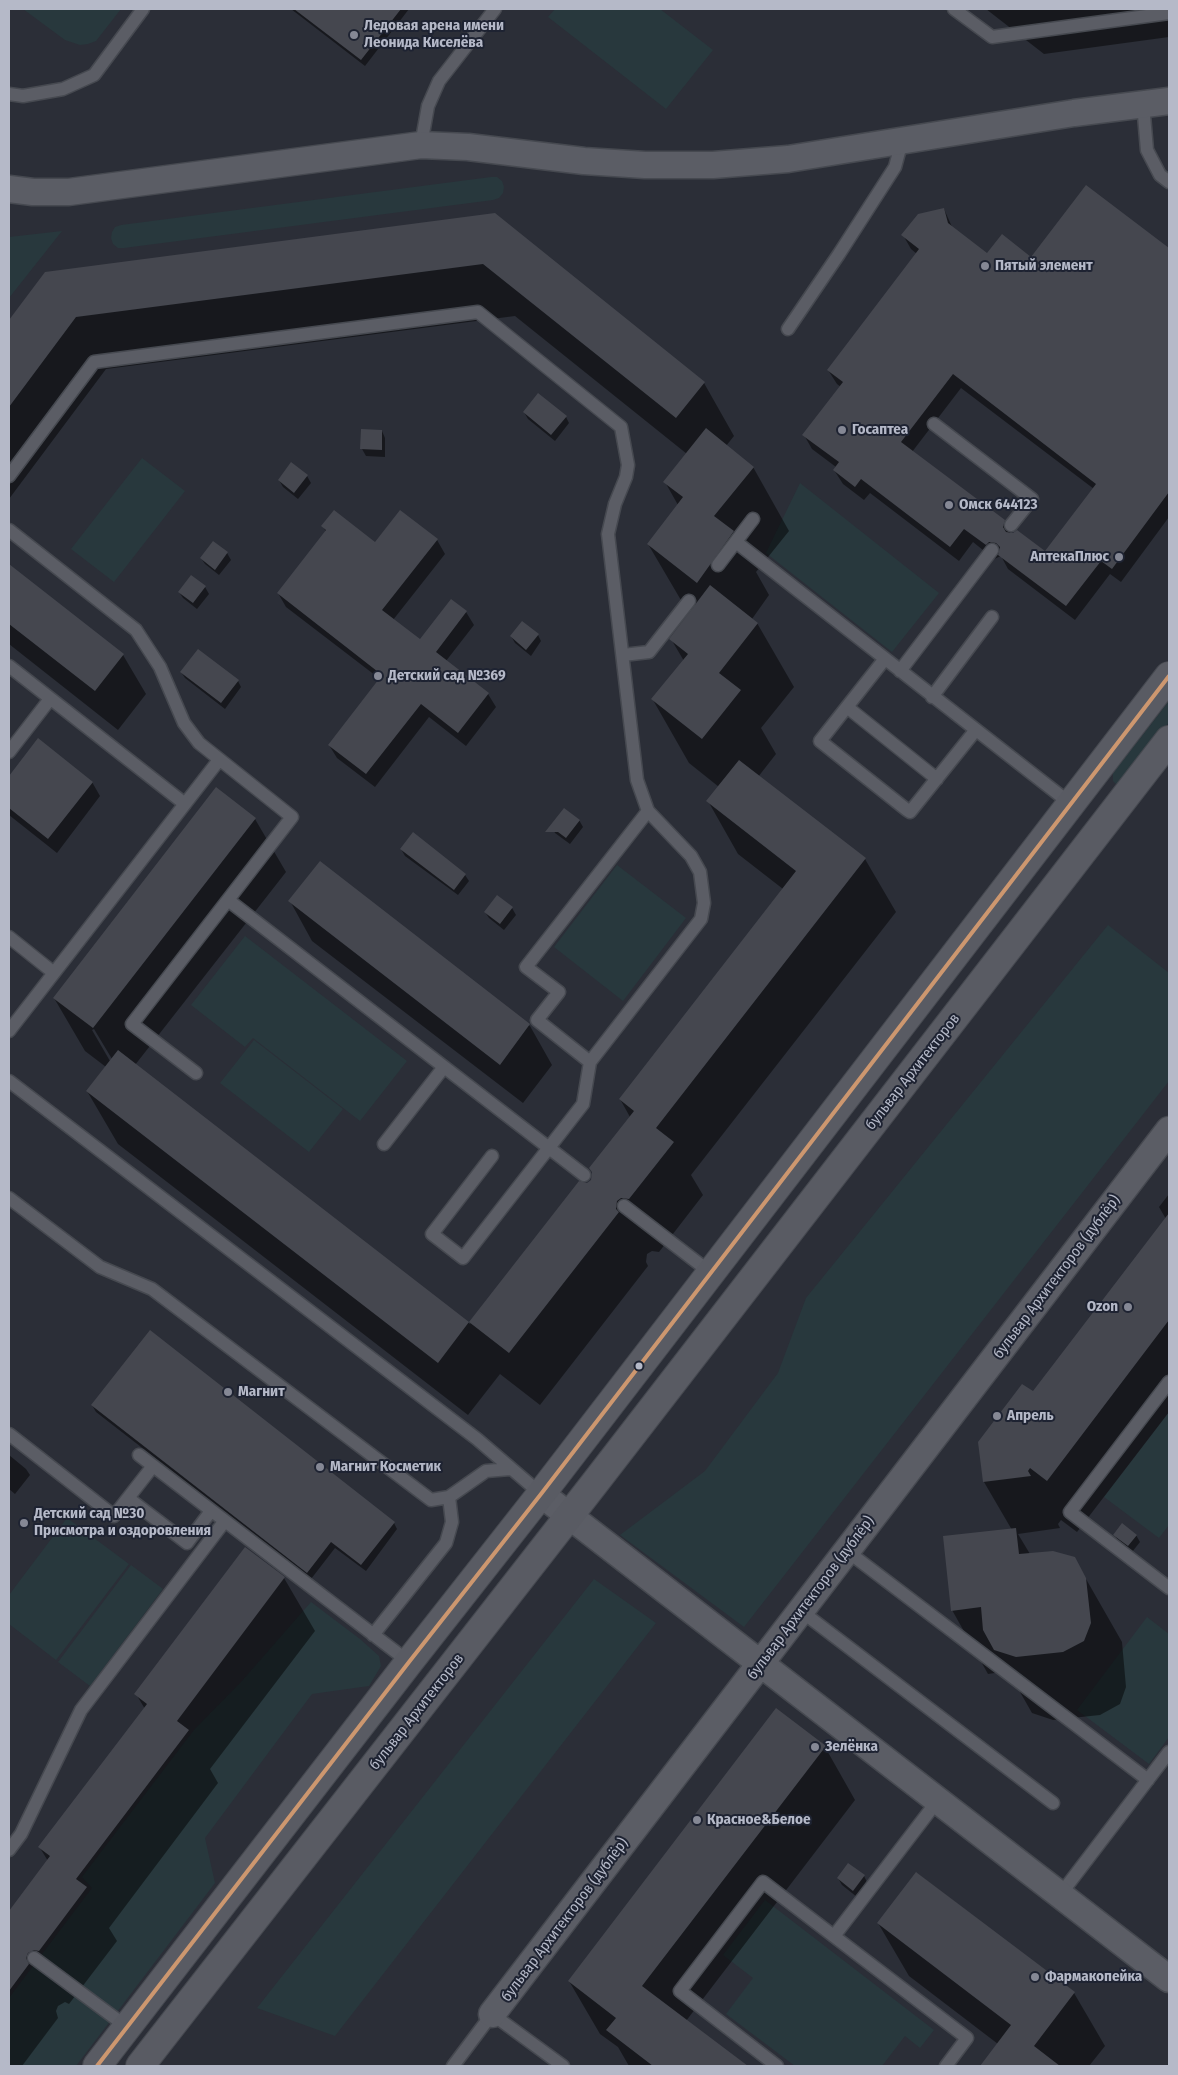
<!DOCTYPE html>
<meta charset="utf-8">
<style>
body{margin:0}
#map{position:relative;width:1178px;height:2075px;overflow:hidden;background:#2b2e37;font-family:"Fira Sans Condensed",sans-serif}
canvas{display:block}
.frame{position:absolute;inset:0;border:10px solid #b5b9c8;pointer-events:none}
</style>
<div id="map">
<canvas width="1178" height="2075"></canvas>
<div class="frame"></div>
</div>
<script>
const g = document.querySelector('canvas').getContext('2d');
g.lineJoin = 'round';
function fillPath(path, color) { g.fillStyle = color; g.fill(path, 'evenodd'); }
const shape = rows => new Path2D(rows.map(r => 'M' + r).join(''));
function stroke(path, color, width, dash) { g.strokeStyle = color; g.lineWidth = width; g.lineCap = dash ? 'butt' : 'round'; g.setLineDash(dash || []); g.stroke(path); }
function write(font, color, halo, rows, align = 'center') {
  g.font = font + ' "Fira Sans Condensed",sans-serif'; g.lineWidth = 4; g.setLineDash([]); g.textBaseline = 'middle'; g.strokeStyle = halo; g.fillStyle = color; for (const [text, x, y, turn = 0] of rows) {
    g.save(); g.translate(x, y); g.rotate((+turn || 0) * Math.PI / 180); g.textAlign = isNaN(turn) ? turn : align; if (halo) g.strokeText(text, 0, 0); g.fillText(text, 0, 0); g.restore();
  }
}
const green = shape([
 [23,9,121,9,96,41,88,44,80,45,65,40],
 [555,9,660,9,713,50,666,109,548,17],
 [491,177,497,177,502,181,504,187,503,193,499,198,493,200,124,248,118,248,113,244,111,238,112,232,115,227,121,225],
 [62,231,9,298,9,237],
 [142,458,185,491,114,582,71,549],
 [800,483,939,593,892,652,766,553],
 [1169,701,1169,722,1123,781,1116,784,1113,781,1113,773],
 [617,865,686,918,623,1001,554,947],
 [1108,925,1169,973,1169,1081,744,1627,620,1535,705,1471,778,1373,806,1298],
 [245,936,407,1061,360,1121,253,1038,245,1047,191,1005],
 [254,1040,343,1109,309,1152,220,1083],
 [1169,1412,1169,1525,1159,1538,1104,1497],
 [67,1518,129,1564,56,1660,9,1624,9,1595],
 [131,1565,163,1589,90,1686,58,1662],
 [594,1579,656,1623,335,2036,257,2008],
 [311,1602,360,1639,379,1656,381,1666,369,1686,312,1694,205,1838,215,1883,76,2066,9,2066,9,1998,92,1888,82,1877,194,1730,242,1681],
 [1147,1617,1169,1634,1169,1737,1149,1764,1077,1710],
 [765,1900,934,2030,920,2048,905,2036,882,2066,795,2066,726,2014,753,1978,723,1955]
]);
const shadow = shape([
 [291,9,409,9,365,66],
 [986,9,1169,9,1169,37,1044,54],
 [1086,187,1169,250,1169,517,1121,582,1110,574,1075,620,1008,569,1001,556,994,559,973,542,959,561,870,493,864,500,843,484,834,470,836,467,812,449,804,435,841,387,837,384,828,370,917,254,911,249,903,235,944,209,953,229,988,255,1031,259],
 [961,388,1094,489,1045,553,1011,534,1004,521,912,452],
 [494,214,704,383,734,436,726,446,753,467,789,531,756,572,769,595,752,619,757,623,794,687,761,728,776,754,758,777,865,859,896,912,691,1175,703,1195,659,1252,652,1251,647,1254,646,1262,648,1266,540,1405,500,1374,468,1415,118,1144,87,1091,106,1067,85,1051,54,998,255,819,286,872,135,1065,470,1324,579,1183,587,1184,592,1180,630,1117,620,1099,783,889,738,854,708,801,719,787,689,763,653,700,684,661,671,639,691,612,685,607,648,544,678,505,665,482,687,454,515,316,106,369,9,499,9,322,45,273],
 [94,1029,112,1059,110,1061,92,1030],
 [524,412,566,417,569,423,555,441,528,419],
 [363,431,382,431,385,438,385,457,366,456,362,449],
 [307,476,311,483,298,499,283,487,279,480],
 [323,526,376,543,437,540,445,554,393,620,420,641,466,612,474,625,446,661,488,694,496,707,466,746,429,717,375,787,337,758,329,745,380,679,286,607,278,593,326,532],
 [213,542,227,553,231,560,219,575,205,564,201,558],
 [9,566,123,655,146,694,118,730,9,644],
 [191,576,205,587,209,594,197,609,183,598,179,592],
 [538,635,541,641,531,656,515,643,511,636],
 [181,672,238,681,241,687,225,709,185,678],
 [38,740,92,782,100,796,57,853,9,815,9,778],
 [579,820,583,827,570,844,555,833,552,826],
 [401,849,465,875,469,881,458,895,405,856],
 [320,863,530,1026,552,1065,523,1103,312,941,290,901],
 [497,896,512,908,516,915,504,930,489,918,485,912],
 [1169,1194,1169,1412,1077,1532,1061,1520,1058,1524,1060,1528,1018,1534,1030,1554,1074,1558,1122,1642,1126,1687,1120,1704,1100,1715,1053,1720,1032,1713,1008,1671,988,1674,952,1610,1012,1530,984,1482,1033,1393,1166,1219,1159,1207],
 [92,1405,394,1523,397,1529,366,1571,335,1548,311,1579,96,1412],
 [9,1455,26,1469,30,1475,15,1494,9,1489],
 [1115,1535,1136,1535,1140,1542,1132,1552,1118,1542],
 [246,1549,284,1578,315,1631,210,1769,218,1783,109,1928,117,1941,69,2004,65,2002,58,2006,56,2011,58,2018,22,2066,9,2066,9,1913,48,1861,40,1848,145,1709,136,1694],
 [825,1747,855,1800,686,2021,746,2066,629,2066,618,2047,600,2034,569,1981],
 [917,1873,1074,1993,1105,2046,1089,2066,981,2066,998,2044,909,1976,878,1923],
 [864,1876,867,1882,857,1897,842,1885,838,1878]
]);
const building = shape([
 [294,9,401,9,361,60],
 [1086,185,1169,248,1169,492,1112,569,1101,561,1066,606,998,555,1000,547,996,543,989,542,986,545,964,529,950,547,861,479,855,487,833,470,839,462,802,435,843,382,827,370,919,249,901,235,918,214,944,208,948,223,987,253,1002,234,1031,257],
 [953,374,1096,484,1045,551,1017,530,1013,533,1006,532,1003,527,1005,520,901,442],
 [495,213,705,382,676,418,483,264,76,317,9,407,9,320,45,272],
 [538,393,567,416,551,435,523,412],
 [706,428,754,467,714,516,734,531,697,583,647,544,683,497,663,482],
 [361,429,382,430,382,450,360,449],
 [291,462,308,475,294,493,278,480],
 [334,510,375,542,400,510,438,539,382,610,420,639,451,599,467,611,436,652,489,693,458,733,421,704,366,774,328,745,382,675,277,593,326,530,321,526],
 [213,541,228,552,215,570,200,558],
 [9,564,124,654,95,691,9,624],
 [191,575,206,586,193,603,178,592],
 [710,585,758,623,719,673,741,690,702,739,651,699,688,654,669,639],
 [522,621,539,634,526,650,510,636],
 [198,649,239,680,221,703,180,672],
 [38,738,93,782,48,839,9,808,9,776],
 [739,760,866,858,656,1128,674,1142,629,1199,621,1198,617,1201,616,1209,619,1212,509,1353,469,1322,579,1181,587,1183,591,1180,592,1172,589,1168,634,1111,619,1099,796,871,706,801],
 [216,787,256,818,93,1028,53,998],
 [564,808,580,820,566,838,558,832,545,832],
 [413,832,466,874,454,890,400,849],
 [320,861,530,1024,500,1065,288,901],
 [497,895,513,907,500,924,484,912],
 [118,1050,469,1322,438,1363,86,1091],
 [1169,1213,1169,1320,1047,1481,1030,1468,1028,1471,1031,1476,983,1482,978,1442,1022,1384,1033,1391],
 [150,1330,395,1522,361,1565,331,1542,307,1573,91,1405],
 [1122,1523,1137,1535,1128,1546,1113,1535],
 [1016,1528,1019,1554,1053,1551,1075,1557,1086,1578,1091,1623,1084,1641,1063,1652,1016,1657,994,1650,983,1630,981,1607,951,1611,943,1536],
 [245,1547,285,1577,177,1721,189,1730,76,1879,87,1887,39,1951,34,1950,28,1953,26,1958,29,1964,9,1991,9,1911,50,1856,38,1847,147,1704,134,1694],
 [776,1708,826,1746,642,1986,748,2066,653,2066,606,2030,616,2018,568,1981],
 [848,1863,865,1875,853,1891,837,1878],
 [916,1872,1075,1992,1034,2046,1060,2066,980,2066,1011,2025,877,1923]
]);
const service = shape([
 [954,9,992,37,1169,13],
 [9,94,23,96,63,89,94,75,143,9],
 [1143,104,1147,150,1160,175,1169,182],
 [421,145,428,106,439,81,495,9],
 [788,329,839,254,895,167,902,141],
 [934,424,1032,499,1011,525],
 [9,476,94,362,478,312,621,427,628,465,626,477,615,504,608,534,637,780,648,811,691,856,700,872,704,903,701,919,590,1062,583,1104,463,1258,432,1234,492,1156],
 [9,530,136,630,160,667,184,723,199,743,292,817,132,1024,196,1073],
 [736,542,1071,804],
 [718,565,753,519],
 [623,655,649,652,689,601],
 [884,660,820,741,907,810,910,812,975,731],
 [9,666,185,804],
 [900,671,992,550],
 [932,697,992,617],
 [847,707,937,779],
 [9,752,50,699],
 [228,900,584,1175],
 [9,937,54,973],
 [9,1031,219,760],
 [590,1062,537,1020,559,992,526,967,648,811],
 [9,1081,477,1439,541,1494],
 [384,1144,444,1067],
 [9,1198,100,1267,152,1289,431,1500,449,1497,486,1471,510,1469],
 [624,1206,711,1273],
 [1169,1382,1070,1512,1169,1588],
 [9,1434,114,1516,128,1498],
 [139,1455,409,1662],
 [153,1466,128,1498,187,1543,211,1511],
 [847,1551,1148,1780],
 [801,1611,1053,1803],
 [373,1635,446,1543,452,1522,449,1497],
 [9,1850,21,1834,81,1710,224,1522],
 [1060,1895,1169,1752],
 [834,1936,938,1800],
 [34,1958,127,2027],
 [453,2066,492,2014,563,2066],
 [777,2066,680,1991,763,1882,967,2038,946,2066]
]);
const minor = shape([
 [9,189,33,192,69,192,421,145,468,147,584,161,645,165,713,165,788,159,1074,113,1169,101],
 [541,1494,1169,1979],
 [492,2014,1169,1130]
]);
const secondary = shape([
 [97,2066,409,1662,541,1494,1169,676],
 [140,2066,594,1484,1169,740]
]);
const bus1 = shape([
 [97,2066,409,1662,541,1494,1169,676]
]);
const markers = [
 [354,35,5,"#858895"],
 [985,266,5,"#858895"],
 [842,430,5,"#858895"],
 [949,505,5,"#858895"],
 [1119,557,5,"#858895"],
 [378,676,5,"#858895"],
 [1128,1307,5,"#858895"],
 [639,1366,4.5,"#b5b9c8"],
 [228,1392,5,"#858895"],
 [997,1416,5,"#858895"],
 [320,1467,5,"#858895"],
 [24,1523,5,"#858895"],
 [815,1747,5,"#858895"],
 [697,1820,5,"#858895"],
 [1035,1977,5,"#858895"]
];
const poiNames = [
 ["Ледовая арена имени",364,26],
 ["Леонида Киселёва",364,43],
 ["Пятый элемент",995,266],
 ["Госаптеа",852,430],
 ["Омск 644123",959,505],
 ["АптекаПлюс",1109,557,"right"],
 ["Детский сад №369",388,676],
 ["Ozon",1118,1307,"right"],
 ["Магнит",238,1392],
 ["Апрель",1007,1416],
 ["Магнит Косметик",330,1467],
 ["Детский сад №30",34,1514],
 ["Присмотра и оздоровления",34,1531],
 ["Зелёнка",825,1747],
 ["Красное&Белое",707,1820],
 ["Фармакопейка",1045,1977]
];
const streetNames = [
 ["бульвар Архитекторов",913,1072,-52],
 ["бульвар Архитекторов (дублёр)",1057,1277,-53],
 ["бульвар Архитекторов (дублёр)",811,1598,-53],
 ["бульвар Архитекторов",417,1712,-52],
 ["бульвар Архитекторов (дублёр)",565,1920,-53]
];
fillPath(green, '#28383d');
fillPath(shadow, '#0007');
fillPath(building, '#45474f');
stroke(service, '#464950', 15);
stroke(minor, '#464950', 29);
stroke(secondary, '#464950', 30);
stroke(service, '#5b5d65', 12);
stroke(minor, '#5b5d65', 26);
stroke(secondary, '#595b63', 28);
stroke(bus1, '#cd976f', 4);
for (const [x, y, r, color] of markers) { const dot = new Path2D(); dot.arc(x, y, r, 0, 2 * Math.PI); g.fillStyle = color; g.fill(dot); stroke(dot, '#1e2332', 2); }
write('bold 15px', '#b5b9c8', '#1e2332', poiNames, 'left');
write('15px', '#b5b9c8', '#1e2332', streetNames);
</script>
